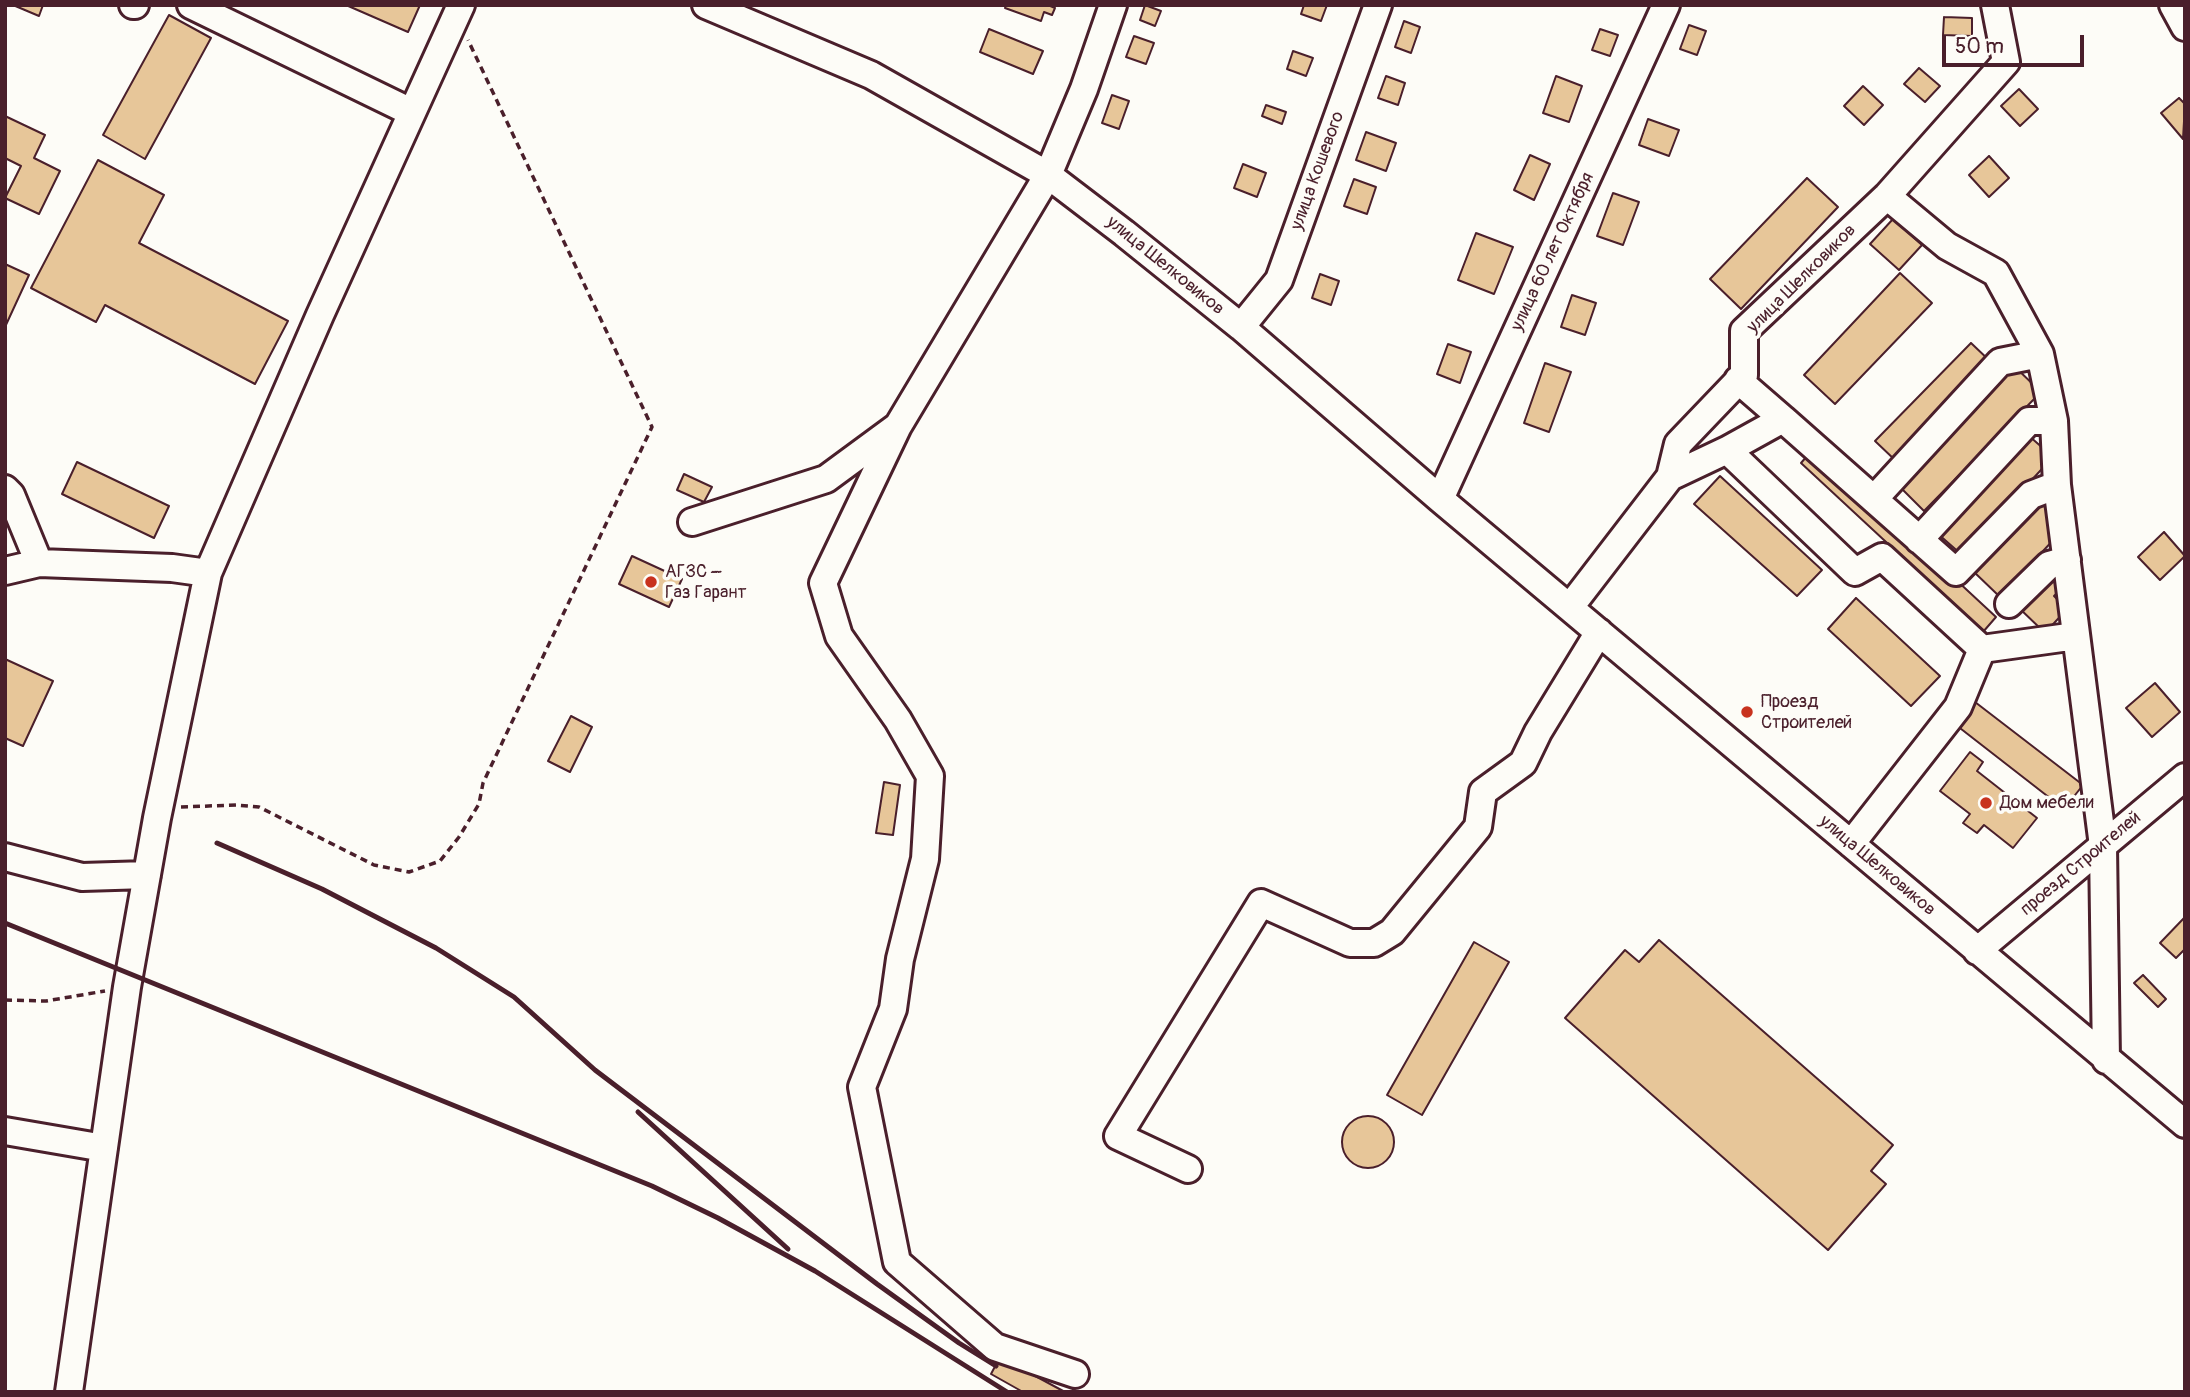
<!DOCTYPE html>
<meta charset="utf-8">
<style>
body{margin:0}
#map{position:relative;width:2190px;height:1397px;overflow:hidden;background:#fdfcf7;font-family:Pangolin,sans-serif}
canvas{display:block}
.frame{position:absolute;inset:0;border:7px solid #4a1f2b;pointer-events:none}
.scale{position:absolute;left:1942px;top:35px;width:142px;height:32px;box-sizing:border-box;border:4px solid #4a1f2b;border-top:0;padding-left:9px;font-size:21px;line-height:24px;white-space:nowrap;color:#4a1f2b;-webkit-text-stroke:5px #fdfcf7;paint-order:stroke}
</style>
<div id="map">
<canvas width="2190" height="1397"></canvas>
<div class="frame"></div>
<div class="scale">50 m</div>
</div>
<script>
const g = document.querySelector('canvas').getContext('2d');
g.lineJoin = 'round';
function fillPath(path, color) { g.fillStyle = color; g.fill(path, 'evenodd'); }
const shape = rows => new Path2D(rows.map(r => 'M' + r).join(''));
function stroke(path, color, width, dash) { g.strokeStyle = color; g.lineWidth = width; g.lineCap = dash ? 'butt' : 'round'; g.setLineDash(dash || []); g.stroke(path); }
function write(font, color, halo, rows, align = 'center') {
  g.font = font + ' Pangolin,sans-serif'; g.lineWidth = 7; g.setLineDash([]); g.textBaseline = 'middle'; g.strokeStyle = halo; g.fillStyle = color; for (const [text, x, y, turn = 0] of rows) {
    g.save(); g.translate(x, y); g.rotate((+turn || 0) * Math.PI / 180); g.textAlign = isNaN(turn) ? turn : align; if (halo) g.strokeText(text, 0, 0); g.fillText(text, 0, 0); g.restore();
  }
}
const building = shape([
 [13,5,43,5,39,16,13,5],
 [346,5,420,5,408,32,346,5],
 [1006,5,1048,5,1055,8,1052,15,1044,12,1041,21,1005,8,1006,5],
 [1145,5,1161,11,1155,26,1140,20,1145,5],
 [1304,5,1327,5,1321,21,1301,14,1304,5],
 [169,15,211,38,145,159,103,135,169,15],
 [1944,17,1972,18,1972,36,1943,35,1944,17],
 [1404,21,1420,27,1411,53,1395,47,1404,21],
 [1689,25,1706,31,1697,55,1680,49,1689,25],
 [989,29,1043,51,1033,74,980,52,989,29],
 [1600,29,1618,35,1610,56,1592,50,1600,29],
 [1134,36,1154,43,1146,64,1126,57,1134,36],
 [1293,51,1313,58,1306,76,1287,69,1293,51],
 [1919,68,1940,86,1925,102,1904,84,1919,68],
 [1386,76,1405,83,1398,105,1378,98,1386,76],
 [1556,76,1582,86,1569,122,1543,113,1556,76],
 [1863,86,1883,105,1864,125,1844,106,1863,86],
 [2019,89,2038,109,2020,126,2001,106,2019,89],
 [1112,95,1129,101,1119,129,1102,123,1112,95],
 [2179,98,2185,104,2183,139,2161,113,2179,98],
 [1266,105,1286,112,1282,124,1262,116,1266,105],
 [5,116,45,135,34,158,60,171,39,214,5,198,21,166,5,158,5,116],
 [1648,119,1679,130,1669,156,1639,145,1648,119],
 [1366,132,1396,143,1386,171,1356,160,1366,132],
 [1530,155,1550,164,1534,200,1514,190,1530,155],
 [1989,156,2009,178,1989,197,1969,175,1989,156],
 [98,160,164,195,139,243,288,321,255,384,105,305,96,322,31,288,98,160],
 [1243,164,1266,173,1257,197,1234,188,1243,164],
 [1807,178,1838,207,1741,309,1710,279,1807,178],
 [1354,179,1376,187,1367,214,1344,206,1354,179],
 [1613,193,1639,202,1623,245,1597,236,1613,193],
 [1893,219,1922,245,1899,270,1870,244,1893,219],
 [1476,233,1513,247,1494,294,1458,280,1476,233],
 [5,264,29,275,5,327,5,264],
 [1900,273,1932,303,1835,404,1804,375,1900,273],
 [1320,274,1339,281,1331,305,1312,298,1320,274],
 [1572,295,1596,303,1585,335,1561,327,1572,295],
 [1971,343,1992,363,1896,461,1875,441,1971,343],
 [1448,344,1471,352,1460,383,1437,374,1448,344],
 [1545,363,1571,372,1549,432,1524,423,1545,363],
 [2012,364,2041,392,1924,511,1896,483,2012,364],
 [2028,435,2053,457,1962,555,1937,533,2028,435],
 [1814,448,1996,617,1983,632,1801,463,1814,448],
 [77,462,169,506,154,538,62,494,77,462],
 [684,474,712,487,704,502,677,490,684,474],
 [1720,476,1822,570,1797,596,1694,504,1720,476],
 [2043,497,2059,512,2047,524,2058,535,2000,597,1973,571,2043,497],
 [2164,532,2185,556,2160,580,2138,557,2164,532],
 [632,556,682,579,669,607,619,584,632,556],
 [2051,568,2067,583,2054,596,2067,609,2045,633,2017,606,2051,568],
 [1856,598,1940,676,1911,706,1828,629,1856,598],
 [5,659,53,681,23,746,5,738,5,659],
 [2155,683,2180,712,2152,737,2126,708,2155,683],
 [1975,702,2083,785,2064,809,1956,725,1975,702],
 [571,716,592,727,570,772,548,761,571,716],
 [1970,752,1983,762,1977,771,2037,818,2013,848,1984,825,1977,833,1963,823,1970,814,1940,791,1970,752],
 [884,782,900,785,893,835,876,833,884,782],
 [2185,917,2185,949,2176,958,2160,943,2185,917],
 [1659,940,1893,1145,1871,1171,1886,1184,1828,1250,1565,1018,1625,950,1639,962,1659,940],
 [1474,942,1509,962,1422,1115,1387,1095,1474,942],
 [2143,975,2166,999,2158,1007,2134,983,2143,975],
 '1342 1142a26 26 0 1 1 52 0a26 26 0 1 1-52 0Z',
 [1000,1357,1065,1392,1023,1392,991,1374,1000,1357]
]);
const path = shape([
 [181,807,236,805,259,807,374,865,409,872,440,861,459,837,479,804,483,783,652,427,468,40],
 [5,1000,46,1001,105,991]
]);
const minor = shape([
 [133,5,135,5],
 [191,5,411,112],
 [706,5,871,75,1048,175,1124,233,1241,327,1440,499,2185,1124],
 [2173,5,2185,27],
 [1887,196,1947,246,1996,273,2040,354,2054,421,2057,485,2103,846,2106,1060],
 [1241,327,1279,280,1378,5],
 [1738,380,1783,419],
 [898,426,823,583,839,636,898,720,930,776,925,859,900,959,893,1009,862,1087,897,1262,995,1347,1075,1374],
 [1727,450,1783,419,1956,572,2031,495,2057,485],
 [1670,477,1727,450,1855,572,1882,557,1982,649],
 [5,489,11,495,39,563,172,568,208,573],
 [1440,499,1666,5],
 [1874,499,2000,362,2040,354],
 [692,522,826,479,898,426,1048,175,1084,89,1113,5],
 [1919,540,2029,421,2054,421],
 [5,571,39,563],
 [2009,604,2049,565,2067,560],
 [1570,607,1670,477,1678,444,1744,375,1744,331,1887,196,2006,62,1995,5],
 [1851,844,1958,707,1982,649,2076,636],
 [5,857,82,877,147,875],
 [1977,951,2185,777],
 [5,1131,104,1148],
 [1188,1169,1118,1136,1261,903,1350,943,1374,943,1392,932,1478,827,1483,792,1523,763,1538,732,1599,632],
 [69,1392,127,987,157,818,208,573,320,315,461,5]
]);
const rail = shape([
 [217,843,322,889,436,948,514,997,595,1070,877,1284,959,1343,996,1366],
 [5,923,652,1186,718,1218,815,1271,1007,1392],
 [638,1112,788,1249]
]);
const markers = [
 [651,582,7,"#c8321e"],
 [1747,712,7,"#c8321e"],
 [1986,803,7,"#c8321e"]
];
const streetNames = [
 ["улица Кошевого",1318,171,-70],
 ["улица 60 лет Октября",1553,252,-65],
 ["улица Шелковиков",1165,266,39],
 ["улица Шелковиков",1802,279,-45],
 ["проезд Строителей",2081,864,-40],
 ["улица Шелковиков",1877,866,40]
];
const poiNames = [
 ["АГЗС –",665,572],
 ["Газ Гарант",665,593],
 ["Проезд",1761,702],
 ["Строителей",1761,723],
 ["Дом мебели",2000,803]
];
fillPath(building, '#e7c699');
stroke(building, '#4a1f2b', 2);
stroke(minor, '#4a1f2b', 32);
stroke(path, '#4a1f2b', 3.5, [7, 5]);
stroke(minor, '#fdfcf7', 26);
stroke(rail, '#4a1f2b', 5);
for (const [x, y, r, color] of markers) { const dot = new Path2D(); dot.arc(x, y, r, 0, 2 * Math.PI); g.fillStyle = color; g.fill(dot); stroke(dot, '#fdfcf7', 2.5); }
write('18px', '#4a1f2b', '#fdfcf7', streetNames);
write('18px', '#4a1f2b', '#fdfcf7', poiNames, 'left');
</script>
